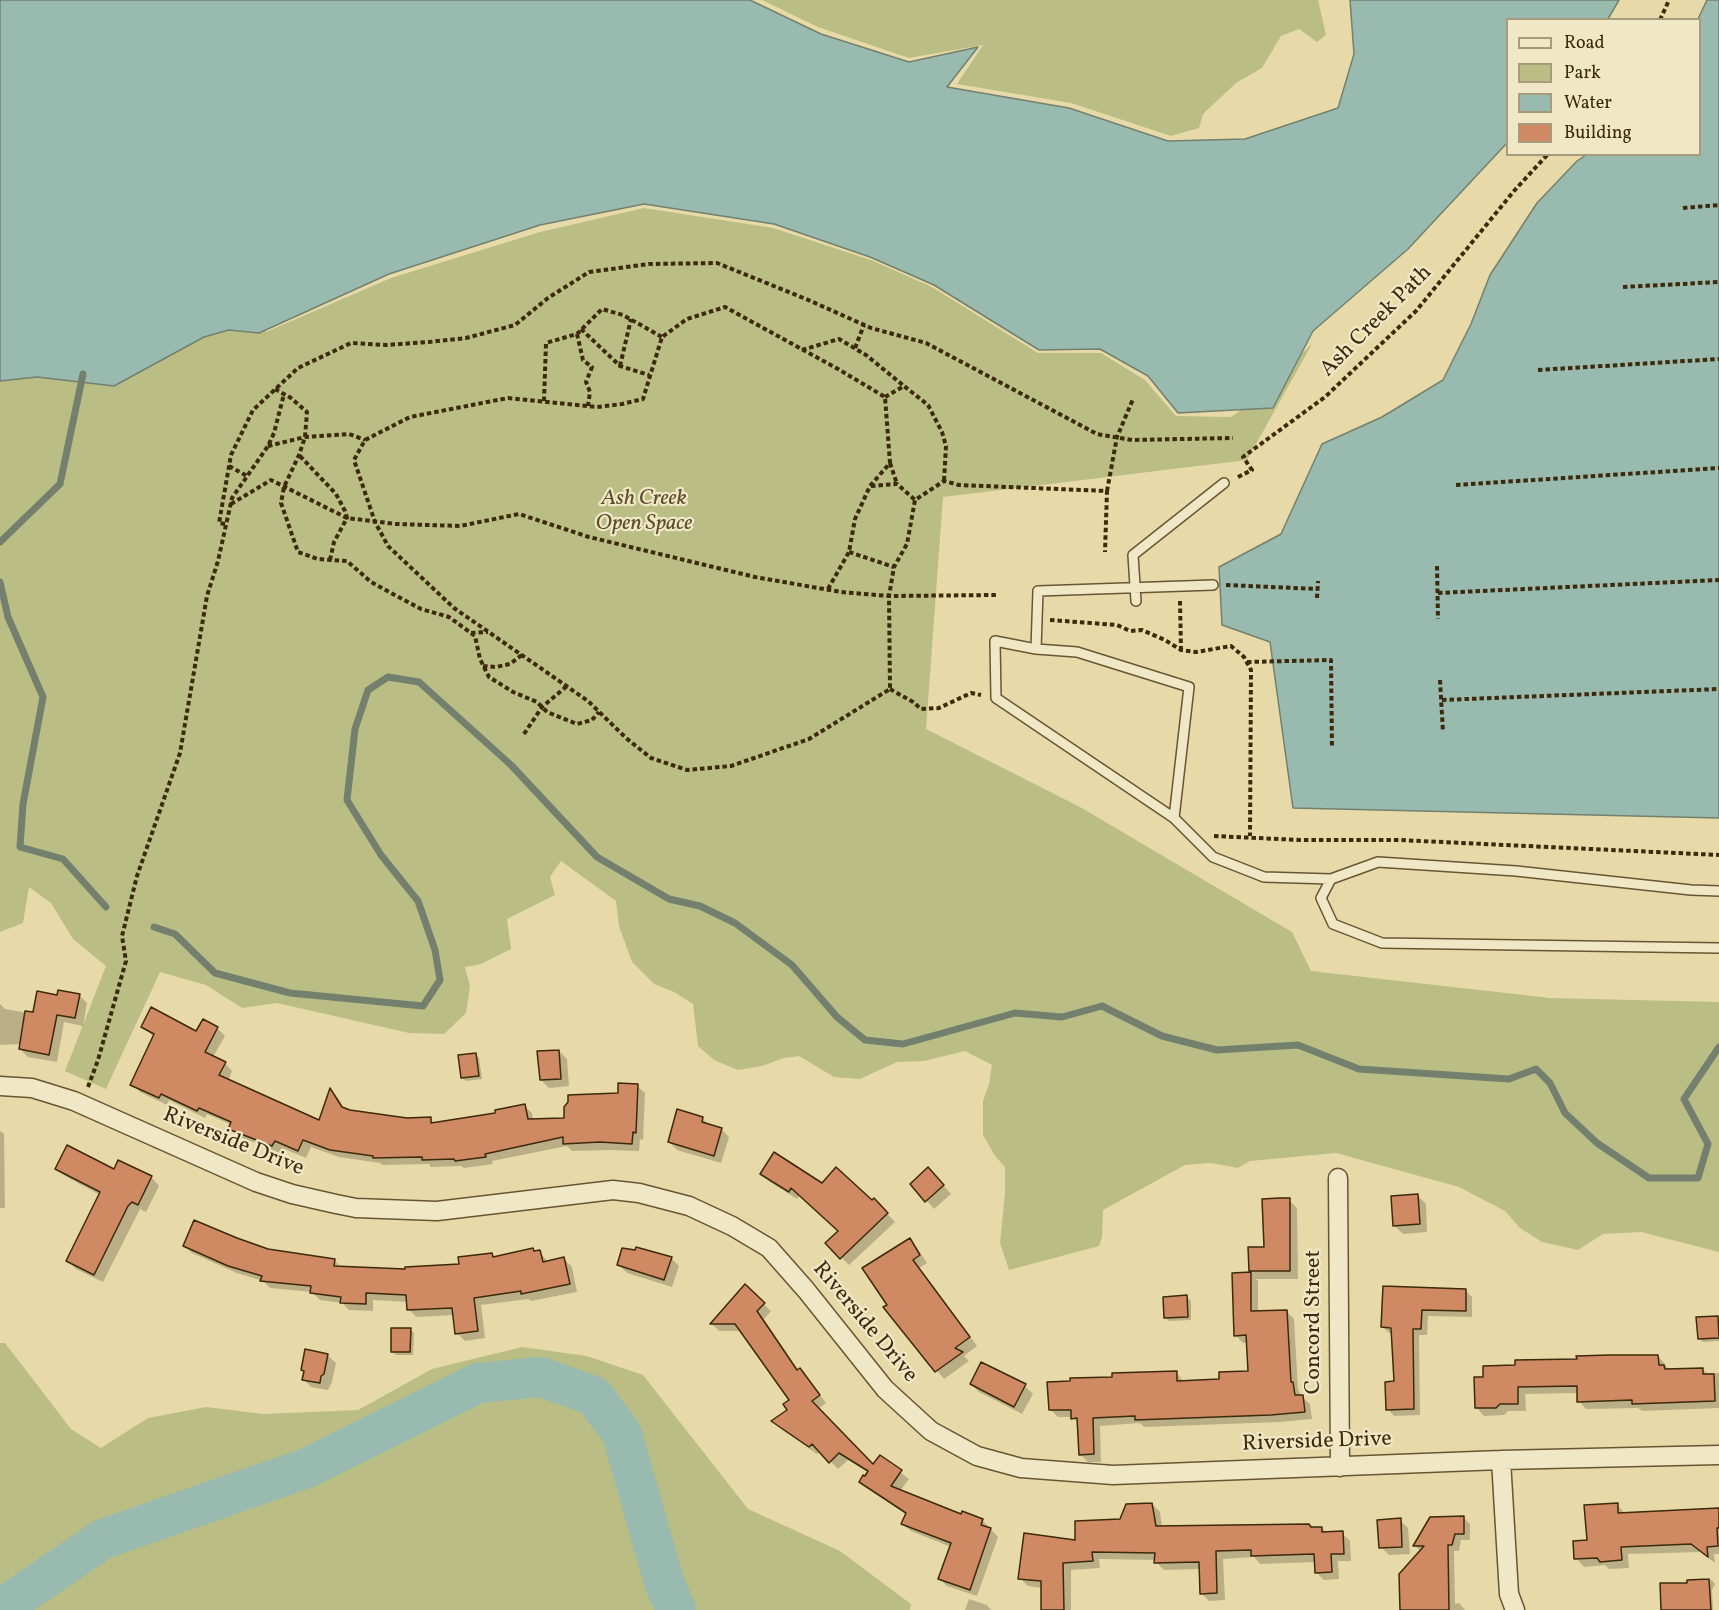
<!DOCTYPE html>
<style>
body{margin:0}
#map{position:relative;width:1719px;height:1610px;overflow:hidden;background:#e8daa8;font-family:Vollkorn,serif}
canvas{display:block}
.legend{position:absolute;left:1506px;top:18px;width:195px;height:138px;box-sizing:border-box;background:#f0e7c6;border:2px solid #a89b7c;margin:0;padding:8px 10px;list-style:none;font-size:18px;color:#3d290c}
.legend li{display:flex;align-items:center;gap:12px;height:30px}
.legend b{width:30px;border:2px solid #a89b7c}
</style>
<div id="map">
<canvas width="1719" height="1610"></canvas>
<ul class="legend">
<li><b style="height:8px;background:#f0e7c6"></b>Road</li>
<li><b style="height:16px;background:#babe85"></b>Park</li>
<li><b style="height:16px;background:#98baaf"></b>Water</li>
<li><b style="height:16px;background:#cf8963"></b>Building</li>
</ul>
</div>
<script>
const g = document.querySelector('canvas').getContext('2d');
g.lineJoin = 'round';
function fillPath(path, color) { g.fillStyle = color; g.fill(path, 'evenodd'); }
const shape = rows => new Path2D(rows.map(r => 'M' + r).join(''));
function stroke(path, color, width, dash) { g.strokeStyle = color; g.lineWidth = width; g.lineCap = dash ? 'butt' : 'round'; g.setLineDash(dash || []); g.stroke(path); }
function write(font, color, halo, rows, align = 'center') {
  g.font = font + ' Vollkorn,serif'; g.lineWidth = 4.5; g.setLineDash([]); g.textBaseline = 'middle'; g.strokeStyle = halo; g.fillStyle = color; for (const [text, x, y, turn = 0] of rows) {
    g.save(); g.translate(x, y); g.rotate((+turn || 0) * Math.PI / 180); g.textAlign = isNaN(turn) ? turn : align; if (halo) g.strokeText(text, 0, 0); g.fillText(text, 0, 0); g.restore();
  }
}
const green = shape([
 [762,0,1318,0,1326,35,1317,42,1299,29,1281,36,1262,68,1236,83,1203,114,1199,128,1171,136,1071,103,957,84,983,45,909,58,818,27],
 [644,208,773,228,871,260,932,287,1038,353,1101,353,1145,380,1176,416,1231,417,1248,405,1312,344,1247,460,943,497,926,729,1080,807,1292,932,1311,971,1550,998,1719,1002,1719,1252,1641,1232,1603,1234,1578,1250,1542,1242,1520,1228,1505,1211,1459,1187,1336,1153,1250,1161,1238,1168,1211,1163,1185,1165,1103,1210,1102,1237,1099,1246,1009,1270,1000,1243,1005,1193,1005,1167,995,1156,983,1135,983,1101,989,1084,992,1065,965,1051,924,1061,897,1062,860,1079,834,1077,799,1056,784,1058,762,1066,738,1070,714,1060,698,1046,693,1004,674,992,654,984,632,962,619,926,616,901,561,861,550,877,555,895,507,919,511,949,481,964,465,967,470,986,466,1013,444,1034,409,1033,277,1003,242,1008,206,985,160,972,106,1089,65,1071,106,966,73,939,51,903,29,887,23,923,0,932,0,362,258,319,266,332,391,278,540,232],
 [0,1343,5,1343,71,1429,101,1448,148,1418,206,1407,263,1414,358,1410,432,1369,522,1347,587,1356,643,1375,748,1509,840,1551,911,1604,910,1610,0,1610]
]);
const water = shape([
 [0,0,750,0,821,34,909,62,978,47,947,87,1069,108,1168,141,1245,139,1338,108,1354,54,1350,0,1619,0,1608,19,1508,20,1507,143,1408,249,1313,331,1273,408,1178,413,1148,376,1100,349,1039,350,934,285,870,257,774,224,644,204,540,225,389,274,259,333,229,330,204,337,114,386,37,377,0,381,0,0],
 [1707,0,1719,0,1719,818,1293,808,1270,642,1222,625,1219,567,1281,534,1322,444,1382,417,1443,380,1471,324,1490,275,1537,203,1577,161,1586,155,1700,154,1700,20,1698,19,1707,0]
]);
const shadow = shape([
 [79,995,87,1003,83,1026,64,1022,57,1062,28,1057,20,1049,21,1044,0,1045,0,1004,5,1009,35,1014,58,997],
 [143,1027,197,1033,217,1028,225,1036,213,1057,225,1063,232,1071,228,1081,320,1122,331,1091,338,1098,345,1110,407,1119,430,1118,435,1124,497,1114,524,1106,532,1113,533,1120,566,1120,637,1086,645,1093,643,1140,640,1139,639,1151,609,1150,572,1151,567,1146,492,1161,493,1164,464,1168,461,1166,431,1167,429,1164,382,1165,380,1163,339,1157,311,1147,306,1158,282,1148,280,1153,238,1136,230,1128,232,1125,207,1114,205,1118,169,1100,167,1105,140,1092,132,1084,154,1037],
 [559,1051,567,1059,569,1086,549,1088,541,1080],
 [476,1055,479,1058,482,1079,466,1081,462,1078],
 [703,1119,710,1126,721,1129,729,1137,721,1163,677,1150,669,1142],
 [0,1131,4,1134,5,1208,0,1208],
 [57,1168,114,1171,151,1177,159,1186,146,1212,140,1209,103,1282,76,1269,68,1261,100,1195,65,1176],
 [762,1174,822,1185,872,1202,874,1200,895,1222,849,1265,841,1257,840,1232,800,1195,797,1199,770,1182],
 [936,1177,951,1194,934,1209,912,1184],
 [1418,1196,1426,1204,1427,1232,1403,1234,1395,1226],
 [1289,1200,1297,1208,1298,1279,1256,1279,1258,1281,1258,1313,1286,1311,1294,1319,1298,1389,1301,1396,1310,1404,1312,1419,1280,1422,1144,1427,1140,1423,1100,1426,1101,1462,1088,1462,1080,1454,1079,1424,1073,1417,1058,1417,1050,1409,1114,1378,1176,1372,1184,1382,1221,1381,1249,1373,1248,1342,1243,1343,1235,1335,1233,1274,1253,1273,1250,1271,1266,1248],
 [237,1239,268,1250,334,1260,342,1268,407,1270,461,1266,492,1255,495,1258,533,1249,535,1252,539,1251,548,1262,564,1259,572,1267,577,1292,531,1301,528,1299,481,1305,485,1338,465,1341,457,1333,454,1315,416,1317,409,1309,408,1302,373,1300,373,1311,349,1310,342,1303,320,1300,312,1292,270,1288,263,1281,237,1273,192,1253,184,1246],
 [909,1240,917,1248,927,1263,919,1268,977,1346,964,1356,969,1361,944,1379,885,1308,889,1305],
 [671,1258,679,1266,672,1287,627,1273,619,1265],
 [745,1286,771,1311,764,1319,799,1371,807,1378,826,1403,818,1409,873,1466,880,1457,909,1479,900,1491,962,1516,982,1520,998,1537,977,1596,947,1586,940,1579,951,1547,911,1531,903,1524,907,1515,869,1489,861,1481,869,1473,848,1460,838,1469,820,1451,817,1454,781,1429,773,1422,789,1410,791,1400,742,1331,719,1331,712,1324],
 [1466,1291,1472,1297,1472,1317,1428,1316,1427,1335,1419,1335,1420,1415,1394,1416,1388,1409,1395,1383,1393,1333,1389,1333,1383,1327],
 [1187,1297,1191,1301,1191,1320,1169,1321,1166,1318],
 [1717,1317,1719,1319,1719,1341,1703,1342,1700,1339],
 [410,1330,414,1333,413,1355,396,1355,392,1351],
 [327,1355,336,1363,332,1382,328,1390,311,1387,303,1379,305,1372,302,1370],
 [1658,1356,1665,1364,1668,1371,1702,1369,1707,1373,1719,1373,1719,1408,1642,1411,1638,1408,1586,1409,1579,1401,1578,1393,1525,1394,1526,1411,1508,1411,1504,1415,1484,1416,1477,1408,1476,1379],
 [971,1384,1025,1386,1033,1394,1022,1414,979,1392],
 [1152,1504,1160,1512,1162,1527,1322,1528,1327,1533,1342,1533,1350,1541,1351,1561,1338,1561,1339,1579,1324,1580,1316,1572,1316,1562,1260,1564,1254,1557,1223,1559,1225,1600,1209,1601,1201,1593,1201,1569,1164,1570,1156,1562,1156,1560,1099,1559,1100,1568,1071,1570,1071,1610,1042,1610,1042,1588,1028,1586,1020,1578,1077,1542],
 [1617,1504,1625,1514,1719,1512,1719,1554,1714,1554,1715,1563,1700,1552,1628,1554,1629,1568,1609,1569,1605,1565,1584,1567,1576,1558],
 [1463,1517,1470,1524,1470,1540,1461,1540,1459,1551,1454,1551,1455,1604,1459,1603,1465,1610,1401,1610,1421,1551,1415,1546],
 [1400,1520,1408,1528,1410,1554,1389,1555,1381,1547],
 [1712,1580,1715,1584,1712,1590,1713,1610,1690,1610,1689,1582],
 [969,1599,987,1605,991,1610,965,1610]
]);
const stream = shape([
 [0,542,60,484,83,374],
 [0,582,8,617,43,697,23,804,20,847,63,859,106,907],
 [154,927,175,934,215,973,290,993,423,1006,440,980,435,950,418,901,381,855,347,800,355,729,368,690,388,677,419,682,511,765,597,857,669,899,700,906,735,923,792,965,837,1017,865,1040,903,1044,1015,1013,1062,1017,1102,1006,1162,1036,1217,1050,1298,1045,1359,1069,1509,1079,1536,1069,1550,1083,1565,1113,1597,1143,1649,1178,1698,1178,1708,1144,1684,1099,1719,1047]
]);
const river = shape([
 [0,1609,103,1539,307,1468,478,1383,541,1377,594,1396,622,1434,664,1582,676,1610]
]);
const building = shape([
 [58,990,80,994,75,1018,57,1015,49,1055,19,1049,25,1011,33,1012,37,991,57,995,58,990],
 [151,1007,196,1031,203,1019,218,1027,205,1052,226,1062,219,1075,319,1120,330,1088,342,1107,350,1110,407,1118,431,1117,431,1123,495,1113,495,1110,525,1104,528,1119,564,1118,564,1107,568,1102,568,1095,618,1093,618,1083,638,1084,636,1133,633,1132,632,1144,600,1142,563,1144,563,1137,485,1154,486,1157,455,1161,454,1159,422,1160,422,1157,373,1158,373,1156,330,1150,303,1140,298,1151,275,1141,272,1146,228,1129,231,1122,199,1108,197,1111,161,1094,159,1098,130,1085,154,1034,141,1027,151,1007],
 [559,1050,561,1079,540,1080,537,1051,559,1050],
 [476,1053,479,1076,461,1078,458,1055,476,1053],
 [677,1109,703,1117,702,1122,722,1128,714,1156,668,1142,677,1109],
 [67,1145,114,1169,118,1160,152,1176,138,1205,132,1202,128,1206,94,1275,66,1261,100,1192,55,1169,67,1145],
 [774,1152,822,1183,836,1167,872,1200,874,1198,888,1213,840,1259,825,1243,838,1231,791,1188,789,1192,760,1174,774,1152],
 [928,1167,944,1185,925,1202,910,1184,928,1167],
 [1418,1194,1420,1224,1393,1226,1391,1196,1418,1194],
 [1279,1198,1290,1198,1290,1271,1249,1271,1248,1247,1264,1247,1262,1199,1279,1198],
 [194,1220,237,1238,268,1249,335,1259,334,1266,405,1269,405,1267,459,1264,458,1257,492,1253,493,1257,533,1248,534,1251,540,1250,543,1262,564,1257,570,1284,521,1294,521,1291,474,1298,478,1331,455,1334,452,1308,407,1310,406,1295,366,1293,366,1304,340,1303,341,1297,310,1293,311,1286,260,1281,262,1276,228,1266,183,1246,194,1220],
 [910,1238,920,1255,913,1260,970,1337,955,1348,963,1352,935,1372,883,1307,887,1305,862,1268,910,1238],
 [636,1247,672,1257,664,1280,617,1265,622,1248,635,1250,636,1247],
 [1251,1272,1251,1311,1287,1310,1291,1382,1293,1382,1295,1395,1303,1395,1305,1412,1271,1415,1135,1420,1135,1416,1093,1418,1094,1454,1079,1455,1077,1418,1071,1419,1071,1410,1049,1410,1047,1382,1070,1381,1070,1378,1112,1377,1112,1373,1177,1371,1177,1381,1219,1379,1219,1372,1248,1371,1246,1335,1234,1336,1232,1273,1251,1272],
 [745,1284,765,1303,757,1311,797,1370,800,1368,820,1395,812,1401,873,1464,880,1455,902,1470,891,1486,961,1514,962,1511,983,1519,981,1525,991,1528,970,1590,938,1579,951,1543,901,1524,906,1513,859,1482,863,1475,865,1476,868,1471,839,1453,829,1463,812,1444,809,1447,771,1421,787,1410,783,1404,789,1400,735,1324,710,1324,745,1284],
 [1383,1286,1466,1289,1466,1311,1422,1310,1421,1329,1413,1329,1414,1409,1386,1410,1385,1382,1394,1381,1391,1328,1381,1327,1383,1286],
 [1187,1295,1188,1317,1164,1318,1163,1297,1187,1295],
 [1718,1316,1719,1338,1698,1339,1696,1317,1718,1316],
 [391,1328,411,1328,410,1352,391,1352,391,1328],
 [305,1349,328,1354,324,1374,321,1376,320,1383,302,1380,304,1371,301,1370,305,1349],
 [1610,1355,1658,1355,1659,1365,1664,1365,1665,1369,1703,1368,1703,1374,1714,1374,1715,1401,1632,1404,1632,1400,1577,1402,1577,1386,1518,1387,1518,1404,1500,1404,1496,1408,1475,1408,1474,1377,1483,1377,1483,1366,1515,1365,1515,1360,1577,1359,1576,1356,1610,1355],
 [981,1362,1026,1384,1014,1407,970,1384,981,1362],
 [1152,1503,1156,1526,1309,1524,1311,1527,1322,1527,1322,1532,1343,1531,1344,1554,1331,1554,1332,1572,1315,1573,1314,1554,1251,1556,1251,1550,1216,1551,1217,1593,1200,1594,1199,1562,1154,1563,1155,1553,1092,1552,1093,1561,1063,1563,1064,1610,1041,1610,1041,1581,1018,1579,1024,1533,1075,1540,1075,1521,1120,1519,1126,1504,1152,1503],
 [1618,1503,1618,1513,1719,1508,1719,1528,1717,1528,1718,1546,1707,1547,1708,1557,1691,1544,1621,1547,1622,1560,1600,1562,1597,1558,1574,1559,1573,1541,1587,1540,1584,1505,1618,1503],
 [1464,1516,1464,1534,1455,1534,1452,1545,1448,1545,1449,1610,1400,1610,1399,1574,1424,1546,1413,1546,1430,1517,1464,1516],
 [1401,1518,1402,1547,1379,1548,1377,1520,1401,1518],
 [1709,1579,1711,1610,1661,1610,1660,1583,1687,1583,1687,1580,1709,1579]
]);
const path = shape([
 [1660,20,1669,0],
 [1683,208,1719,205],
 [1623,287,1719,282],
 [581,329,620,366,649,375],
 [577,334,583,360,592,367,586,382,590,392,588,406],
 [855,348,864,325],
 [802,350,839,339,866,355,904,386],
 [620,366,631,319],
 [1538,370,1719,359],
 [275,389,291,398,307,412,305,437,299,455,284,487,281,503,298,552,318,559,347,561,371,582,391,593,421,609,449,617,475,636,480,659,489,677,513,692,537,702,547,712,577,724,592,720,599,712],
 [885,397,904,386,928,405,942,432,946,446,944,481],
 [544,401,546,343,577,334,602,309,623,315,662,337],
 [268,446,305,437,349,434,365,440],
 [300,456,336,494,345,511,347,518,334,542,330,560],
 [890,463,897,484],
 [229,466,247,476],
 [1238,477,1252,470,1243,457,1325,397,1416,311,1514,191,1548,154],
 [1456,485,1719,468],
 [871,486,897,484,915,500],
 [1107,491,1117,437,1133,399],
 [231,504,271,480,347,518,396,524,460,526,519,514,589,537,755,577,841,592,889,596,996,595],
 [225,524,219,523,231,455,253,410,298,368,351,343,386,345,429,342,466,338,515,325,548,298,589,272,649,264,717,263,806,299,871,328,926,343,1097,434,1132,440,1233,438],
 [849,552,894,567],
 [1437,566,1438,619],
 [1226,585,1318,589],
 [828,589,849,552,855,519,870,486,890,463,885,397,838,369,725,307,687,319,662,337,643,399,622,404,597,407,508,398,410,417,365,440,354,460,375,522,388,546,454,608,588,701,626,738,651,758,687,770,731,766,809,739,890,689,889,596,894,567,907,544,915,500,944,481,959,485,1107,491,1105,552],
 [1438,593,1719,580],
 [1317,598,1318,581],
 [1180,601,1181,650],
 [1050,620,1117,625,1130,631,1142,630,1165,640,1181,650,1196,652,1231,646,1244,657,1251,670,1250,836],
 [471,633,488,632],
 [1247,662,1331,660,1332,748],
 [483,666,496,667,510,664,522,655],
 [1440,680,1443,732],
 [890,689,913,702,921,709,939,708,971,693,981,695],
 [1442,700,1719,689],
 [524,734,542,707,567,686],
 [1214,836,1300,840,1399,840,1719,855],
 [88,1087,98,1060,126,961,122,936,137,876,180,753,207,596,218,561,232,498,268,446,274,433,284,394]
]);
const lane = shape([
 [1136,601,1133,555,1224,483],
 [1036,649,1038,591,1213,585],
 [1174,818,1189,687,1077,652,1036,649,995,641,996,698,1174,818,1213,857,1264,877,1331,879,1378,862,1516,871,1691,890,1719,891],
 [1331,879,1321,898,1333,924,1382,943,1719,948]
]);
const street = shape([
 [0,1086,32,1088,74,1101,256,1182,292,1194,336,1204,356,1208,437,1211,613,1190,639,1193,689,1206,732,1226,769,1248,806,1290,885,1389,931,1431,977,1456,1021,1468,1113,1475,1501,1460,1719,1455],
 [1338,1178,1340,1467],
 [1501,1460,1509,1594,1515,1610]
]);
const streetNames = [
 ["Ash Creek Path",1377,322,-45],
 ["Riverside Drive",233,1143,22],
 ["Concord Street",1315,1322,-90],
 ["Riverside Drive",864,1323,50],
 ["Riverside Drive",1317,1443,-2]
];
const parkNames = [
 ["Ash Creek",644,500],
 ["Open Space",644,525]
];
fillPath(green, '#babe85');
fillPath(water, '#98baaf');
stroke(water, '#74806e', 1.5);
fillPath(shadow, '#0003');
stroke(stream, '#74806e', 7);
stroke(river, '#98baaf', 40);
fillPath(building, '#cf8963');
stroke(building, '#3d290c', 1.5);
stroke(lane, '#685533', 12);
stroke(street, '#685533', 21);
stroke(path, '#3d290c', 4, [4.5, 3]);
stroke(lane, '#f0e7c6', 9);
stroke(street, '#f0e7c6', 18);
write('22px', '#3d290c', '#f0e7c6', streetNames);
write('italic 22px', '#5c4e2a', '#f0e7c6', parkNames);
</script>
